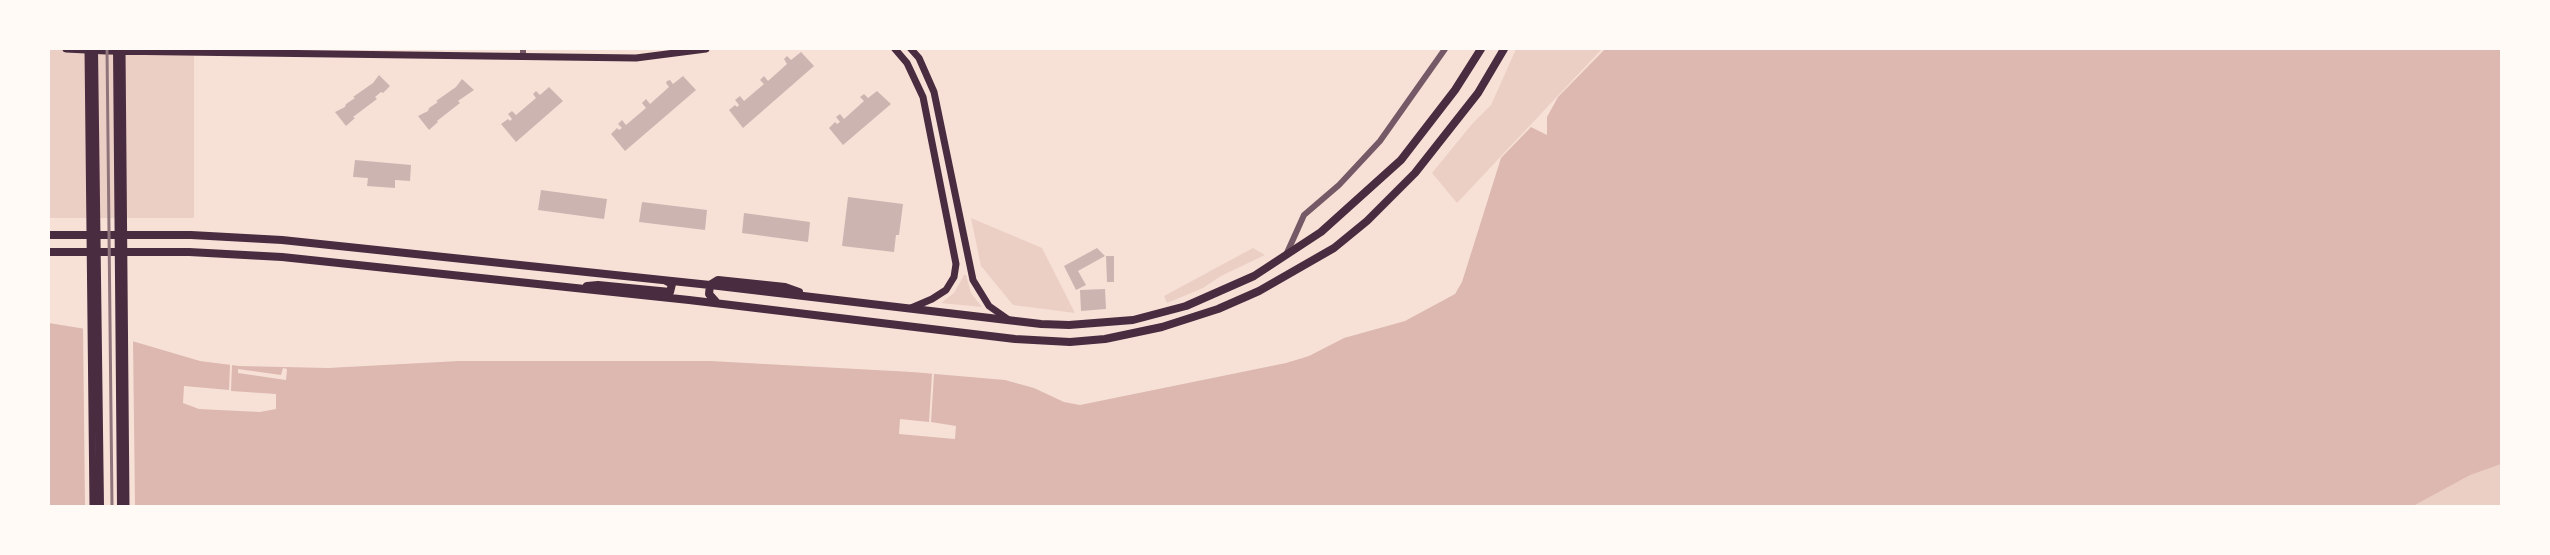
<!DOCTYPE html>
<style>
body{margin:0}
#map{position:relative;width:2550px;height:555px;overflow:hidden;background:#f7e1d7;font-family:"Roboto Condensed",sans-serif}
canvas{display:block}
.frame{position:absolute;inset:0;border:50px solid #fffaf5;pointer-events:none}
</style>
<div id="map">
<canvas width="2550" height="555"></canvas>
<div class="frame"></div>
</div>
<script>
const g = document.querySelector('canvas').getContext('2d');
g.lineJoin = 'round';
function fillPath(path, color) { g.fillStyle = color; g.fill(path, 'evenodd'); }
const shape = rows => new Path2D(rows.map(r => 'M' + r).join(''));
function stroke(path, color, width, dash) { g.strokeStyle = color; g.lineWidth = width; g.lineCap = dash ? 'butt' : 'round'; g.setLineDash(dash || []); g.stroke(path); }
const green = shape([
 [49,49,194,49,194,218,49,218],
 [1516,49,1602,49,1457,203,1432,173,1472,124,1491,105],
 [971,218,1042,248,1075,313,1013,305,981,266],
 [1253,248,1265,255,1221,276,1203,288,1167,303,1164,296],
 [964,275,966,275,971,293,982,307,941,303,954,293],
 [2501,459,2501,506,2324,506]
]);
const water = shape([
 [1605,49,2501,49,2501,464,2470,475,2413,506,49,506,49,323,98,331,200,361,239,366,328,368,459,361,710,361,912,372,1005,380,1034,388,1064,402,1080,405,1286,363,1309,356,1344,338,1405,321,1455,294,1462,282,1501,158,1531,127,1547,135,1547,117,1558,97]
]);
const pier = shape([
 [83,326,133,339,135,506,85,506],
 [230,365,232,365,231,391,276,394,276,409,260,412,199,409,183,403,184,386,229,390],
 [283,368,287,369,286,380,238,373,238,369,281,375],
 [932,374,934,374,931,422,956,426,955,439,899,434,900,419,929,422]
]);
const building = shape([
 [801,52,814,66,743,128,729,110,735,105,737,107,739,105,735,100,740,96,744,101,764,84,760,80,764,76,768,81,787,64,784,59,787,56,791,60],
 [379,75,390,86,383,93,381,92,375,97,377,99,353,117,355,118,346,126,335,112,345,107,346,104,355,98,353,97,373,83],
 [683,76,696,90,625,151,611,134,617,128,619,130,622,128,618,124,622,120,626,125,646,108,642,103,646,99,650,104,669,87,666,83,667,81,670,80,673,84],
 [462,79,474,90,458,101,460,103,437,121,438,122,429,130,418,116,428,111,429,108,438,102,436,101,456,87],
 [549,87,563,101,516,142,501,124,508,119,510,121,512,119,508,114,512,111,516,115,536,98,533,94,536,91,540,95],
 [877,91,891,104,843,145,829,128,835,122,837,124,840,122,836,117,840,114,844,119,864,101,860,97,864,94,868,98],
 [355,160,411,165,410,181,395,180,395,188,367,186,368,178,353,177],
 [541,190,607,199,604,219,538,210],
 [848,197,903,204,899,235,896,235,894,252,842,246],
 [642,202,707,210,705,230,639,222],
 [744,213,810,222,808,242,742,233],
 [1097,248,1105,256,1078,271,1086,285,1076,290,1064,266],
 [1106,256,1114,256,1114,282,1107,282],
 [1105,289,1106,309,1081,311,1080,290]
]);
const tertiary = shape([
 [523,57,523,49],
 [1286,255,1304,215,1339,185,1380,141,1445,49]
]);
const secondary = shape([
 [66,49,106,51,636,58,706,49],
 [88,49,93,506],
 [122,49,126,506],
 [895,49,907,63,923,97,956,264,954,277,946,290,932,299,911,308],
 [911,49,919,58,934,92,973,280,989,306,1009,320]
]);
const primary = shape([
 [49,235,191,235,282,240,710,285,1041,324,1069,325,1133,320,1186,306,1254,276,1321,232,1401,160,1455,90,1481,49],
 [49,252,189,252,282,257,689,300,1015,339,1070,342,1105,339,1162,327,1218,309,1259,291,1334,248,1367,221,1415,173,1478,93,1504,49],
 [587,286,598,285,670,292,672,284,666,281],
 [717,303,709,294,710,285,718,280,785,287,799,292]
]);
const trunk = shape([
 [94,49,100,506],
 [117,49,121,506]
]);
const rail = shape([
 [107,49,112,506]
]);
fillPath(green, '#ebcfc5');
fillPath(water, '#dcb8b0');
fillPath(pier, '#f7e1d7');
fillPath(building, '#ccb4b1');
stroke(tertiary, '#755966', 6);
stroke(secondary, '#4a2c40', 7);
stroke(primary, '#4a2c40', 8);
stroke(trunk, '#4a2c40', 8);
stroke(rail, '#8f747c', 3);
</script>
